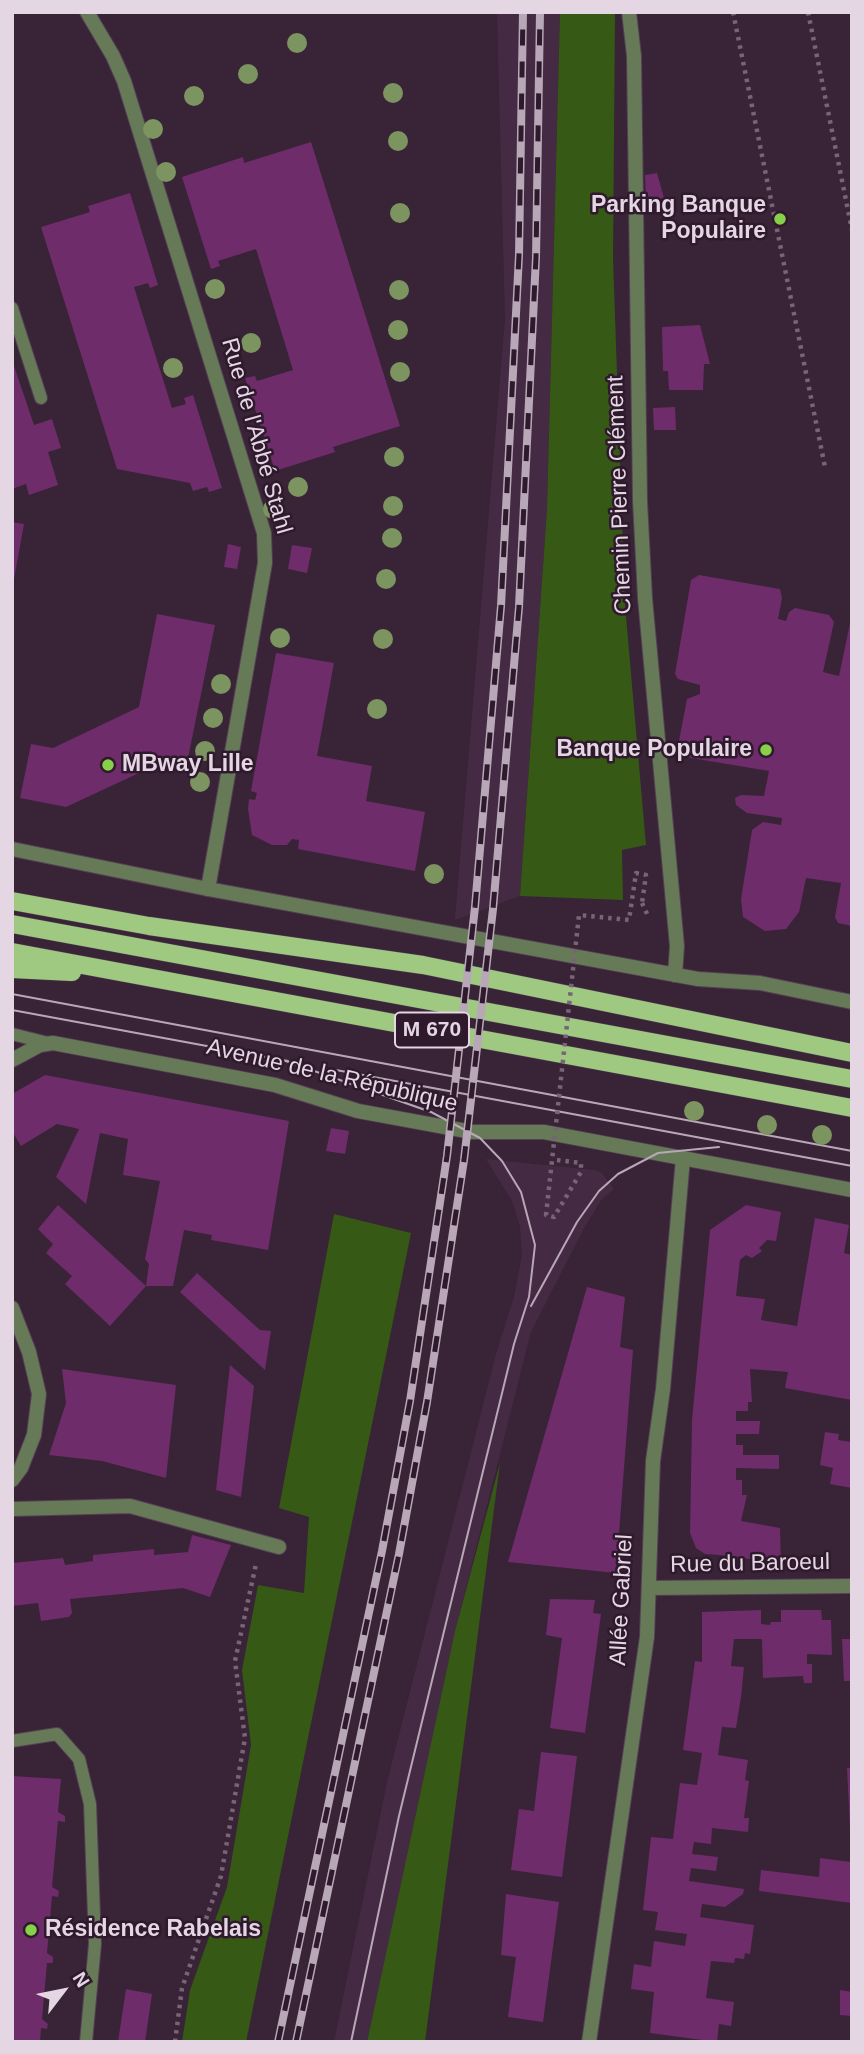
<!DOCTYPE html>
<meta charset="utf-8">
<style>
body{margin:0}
#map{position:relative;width:864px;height:2054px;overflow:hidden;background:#392337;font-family:Helvetica,sans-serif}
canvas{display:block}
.frame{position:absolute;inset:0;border:14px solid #e4d6e3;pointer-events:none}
.north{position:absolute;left:28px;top:1956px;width:70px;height:70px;-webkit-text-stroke:5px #2e192d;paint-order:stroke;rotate:58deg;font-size:19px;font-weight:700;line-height:28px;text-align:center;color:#e4d6e3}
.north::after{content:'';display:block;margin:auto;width:24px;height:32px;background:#e4d6e3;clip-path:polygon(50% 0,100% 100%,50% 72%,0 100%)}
</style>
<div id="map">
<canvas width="864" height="2054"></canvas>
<div class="frame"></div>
<div class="north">N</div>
</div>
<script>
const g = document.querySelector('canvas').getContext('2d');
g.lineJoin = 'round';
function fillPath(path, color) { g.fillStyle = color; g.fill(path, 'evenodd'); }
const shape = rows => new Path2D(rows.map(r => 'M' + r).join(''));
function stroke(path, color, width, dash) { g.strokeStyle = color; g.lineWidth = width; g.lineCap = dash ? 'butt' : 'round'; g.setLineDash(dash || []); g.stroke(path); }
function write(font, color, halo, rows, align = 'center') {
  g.font = font + ' Helvetica,sans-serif'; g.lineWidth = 5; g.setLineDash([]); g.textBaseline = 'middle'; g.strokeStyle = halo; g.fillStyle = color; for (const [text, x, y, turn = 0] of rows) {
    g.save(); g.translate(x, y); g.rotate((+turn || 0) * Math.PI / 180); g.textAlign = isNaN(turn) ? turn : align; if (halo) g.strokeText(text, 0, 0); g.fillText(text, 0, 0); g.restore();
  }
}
const built = shape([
 [497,12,560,12,547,509,520,896,455,920,505,319],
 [486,1159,594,1170,602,1173,614,1189,602,1199,584,1228,531,1332,455,1631,367,2042,334,2042,387,1782,496,1354,514,1297,522,1255,520,1226,512,1201]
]);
const green = shape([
 [560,12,615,12,613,258,625,605,646,845,622,850,623,900,520,896,547,509],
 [334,1214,411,1233,246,2042,182,2042,190,1990,227,1887,251,1745,242,1670,258,1585,304,1593,309,1517,279,1508],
 [500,1463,425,2042,367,2042,455,1631]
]);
const building = shape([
 [311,142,400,426,333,447,335,452,275,471,245,378,255,376,257,381,293,370,274,308,256,249,218,261,220,266,211,269,182,177,243,157,244,163],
 [657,173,664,198,646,201,645,175],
 [130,193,158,285,150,288,148,283,134,287,172,408,186,404,184,398,193,395,222,488,209,492,207,487,193,491,190,483,117,469,41,227,90,212,88,206],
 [700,325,710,364,704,364,703,390,669,390,668,371,663,371,662,327],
 [12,360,34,425,52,419,61,448,48,452,58,485,29,495,26,484,12,489],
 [675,407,676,430,654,430,653,408],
 [12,522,24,524,14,579,12,579],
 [228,544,241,547,237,569,224,567],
 [292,545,312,548,307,573,288,569],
 [699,575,780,589,782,598,778,619,786,621,789,612,795,608,829,615,834,622,823,672,839,676,852,614,852,926,838,923,835,917,841,883,806,878,799,912,786,929,765,931,743,917,741,899,752,830,763,822,781,825,782,818,747,813,736,805,735,798,741,795,764,796,769,771,691,758,683,755,678,746,687,699,700,694,700,685,678,679,675,674,691,580],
 [157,614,215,625,188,758,167,770,146,766,138,770,139,773,66,807,20,798,31,744,53,748,139,707],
 [276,653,334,663,317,756,372,766,366,801,425,812,415,871,298,849,299,840,292,839,287,845,272,845,252,835,248,809,249,799,255,800,257,793,251,791],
 [45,1075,289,1121,268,1250,211,1240,212,1235,184,1230,173,1286,146,1286,110,1326,65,1284,72,1276,46,1253,53,1244,38,1229,58,1205,146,1286,149,1264,145,1259,160,1181,123,1175,128,1139,100,1133,86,1204,56,1177,79,1129,57,1124,21,1146,12,1131,12,1094],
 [331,1128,349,1131,345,1154,326,1151],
 [746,1205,781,1212,776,1241,767,1240,759,1248,762,1251,752,1258,746,1255,740,1260,736,1296,765,1299,761,1320,797,1326,815,1218,849,1225,844,1253,852,1255,852,1400,785,1388,788,1372,750,1369,752,1402,748,1402,748,1411,736,1411,736,1421,760,1421,759,1434,736,1434,736,1445,743,1445,743,1455,779,1455,779,1469,736,1468,736,1480,742,1480,742,1495,747,1495,741,1521,780,1528,781,1565,733,1556,705,1554,696,1548,690,1533,692,1420,710,1230],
 [197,1273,260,1330,271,1331,265,1370,180,1292],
 [587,1287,625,1297,620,1347,633,1350,616,1573,508,1562],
 [230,1365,254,1386,241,1497,216,1490],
 [62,1369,176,1385,166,1478,102,1461,49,1455,66,1403],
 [825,1432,839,1434,838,1440,852,1442,852,1488,830,1484,833,1468,820,1465],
 [192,1535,231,1545,210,1597,183,1588,70,1599,72,1613,69,1617,41,1621,38,1603,12,1606,12,1563,63,1558,65,1565,93,1561,93,1555,154,1549,154,1555,188,1552],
 [550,1599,595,1600,593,1613,601,1614,585,1733,550,1728,562,1638,546,1635],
 [761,1610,761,1624,770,1625,771,1622,781,1622,781,1610,821,1610,822,1620,831,1620,832,1655,807,1654,807,1664,812,1664,812,1683,804,1683,803,1676,763,1678,762,1639,734,1639,731,1666,744,1667,741,1697,736,1728,722,1727,718,1755,748,1760,745,1780,749,1781,744,1818,749,1818,748,1832,712,1828,711,1844,694,1842,692,1854,718,1857,716,1871,691,1868,689,1881,744,1889,743,1894,725,1907,702,1904,700,1917,754,1925,750,1954,745,1953,744,1959,735,1958,734,1963,711,1961,706,1998,734,2002,731,2026,719,2024,717,2042,650,2033,654,1992,631,1989,634,1964,651,1967,654,1941,685,1946,687,1934,655,1930,658,1912,643,1910,651,1837,673,1839,680,1783,697,1785,702,1753,683,1750,695,1661,702,1662,702,1612],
 [842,1639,852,1639,852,1681,844,1681],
 [541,1752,577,1756,562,1877,511,1870,519,1809,534,1811],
 [847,1768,852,1768,852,1828,850,1829],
 [12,1776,61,1779,58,1812,65,1816,65,1822,58,1821,52,1887,59,1891,58,1897,52,1896,47,1953,53,1957,53,1963,47,1963,42,2019,48,2024,47,2029,41,2028,40,2042,12,2042],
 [820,1858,851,1862,852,1903,759,1891,761,1870,819,1877],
 [506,1894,559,1902,543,2022,508,2017,516,1957,501,1955],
 [126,1989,152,1994,145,2042,118,2042],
 [840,1990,852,1992,852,2016,840,2015]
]);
const path = shape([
 [733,12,825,467],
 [808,12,852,230],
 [642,903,649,918],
 [175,2042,182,1988,221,1876,245,1738,235,1661,256,1564]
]);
const service = shape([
 [12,308,41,398],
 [12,1034,48,1043],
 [12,1741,57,1734,79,1759,90,1804,95,1944,86,2042]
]);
const minor = shape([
 [87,12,113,56,124,81,264,533,265,563,208,889],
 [629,12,634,56,640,501,645,598,677,946,675,975],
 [12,1308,29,1352,39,1394,34,1435,21,1468,12,1480],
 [12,1509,130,1506,279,1547],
 [649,1588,852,1586],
 [589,2042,647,1637,653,1461,663,1389,683,1158]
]);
const tertiary = shape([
 [12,849,208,889,698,979,760,983,852,1002],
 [12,1060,40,1045,53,1043,275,1085,358,1111,472,1132,544,1132,852,1190]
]);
const primary = shape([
 [12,901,149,926,423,965,852,1053],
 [12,924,852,1079],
 [12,952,852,1108],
 [12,969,72,972]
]);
const tram = shape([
 [12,994,852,1151],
 [12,1010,288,1061],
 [280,1059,431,1112,480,1138,502,1161,521,1192,535,1245,529,1297,514,1344,399,1816,351,2042],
 [336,1070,852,1166],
 [531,1306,577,1222,599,1191,618,1174,658,1153,719,1147]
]);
const rail = shape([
 [278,2042,382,1551,410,1401,447,1156,475,907,501,606,519,255,523,12],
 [296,2042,399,1554,427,1402,464,1160,493,909,519,607,536,257,540,12]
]);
const pathBridge = shape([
 [557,1160,581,1163,581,1172,554,1217,546,1215,579,915,629,920,636,873,646,875,642,903]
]);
const trees = [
 [297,43],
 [248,74],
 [393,93],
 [194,96],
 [153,129],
 [398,141],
 [166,172],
 [400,213],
 [215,289],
 [399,290],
 [398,330],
 [251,343],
 [173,368],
 [400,372],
 [394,457],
 [298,487],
 [393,506],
 [273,509],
 [392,538],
 [386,579],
 [280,638],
 [383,639],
 [221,684],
 [377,709],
 [213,718],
 [205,751],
 [200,782],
 [434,874],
 [694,1111],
 [767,1125],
 [822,1135]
];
const markers = [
 [780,219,7,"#88cf4a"],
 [766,750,7,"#88cf4a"],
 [108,765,7,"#88cf4a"],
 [31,1930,7,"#88cf4a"]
];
const shields = [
 [432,1030,74]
];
const shieldNames = [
 ["M 670",432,1030]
];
const poiNames = [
 ["Parking Banque",766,206],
 ["Populaire",766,232],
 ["Banque Populaire",752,750],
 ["MBway Lille",122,765,"left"],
 ["Résidence Rabelais",45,1930,"left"]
];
const streetNames = [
 ["Rue de l'Abbé Stahl",256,436,74],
 ["Chemin Pierre Clément",620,495,-92],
 ["Avenue de la République",332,1076,13],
 ["Rue du Baroeul",750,1564,-1],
 ["Allée Gabriel",622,1600,-87]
];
fillPath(built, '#452a43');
fillPath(green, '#365915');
fillPath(building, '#6e2c6b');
stroke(service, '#544053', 14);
stroke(minor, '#544053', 16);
stroke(tertiary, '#544053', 16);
stroke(primary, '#544053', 19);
stroke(path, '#786476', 4.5, [3.5, 5]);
stroke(service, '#667a58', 12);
stroke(minor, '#667a58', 14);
stroke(tertiary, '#667a58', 14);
stroke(primary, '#9fc981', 18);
stroke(tram, '#b8a8b7', 2);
stroke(rail, '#b8a8b7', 8);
stroke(rail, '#2e192d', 5, [16]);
stroke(pathBridge, '#786476', 4.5, [3.5, 5]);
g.fillStyle = '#7b9460';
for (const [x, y] of trees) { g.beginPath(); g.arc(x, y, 10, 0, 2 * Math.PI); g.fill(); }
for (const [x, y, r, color] of markers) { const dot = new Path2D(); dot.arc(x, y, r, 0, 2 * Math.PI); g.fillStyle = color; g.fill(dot); stroke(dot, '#2e192d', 2.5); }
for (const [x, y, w] of shields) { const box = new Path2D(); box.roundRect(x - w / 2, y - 17.5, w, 35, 5); g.fillStyle = '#2e192d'; g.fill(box); stroke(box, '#e4d6e3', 2); }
write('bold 21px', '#e4d6e3', null, shieldNames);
write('bold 23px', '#e4d6e3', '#2e192d', poiNames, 'right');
write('23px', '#e4d6e3', '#2e192d', streetNames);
</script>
